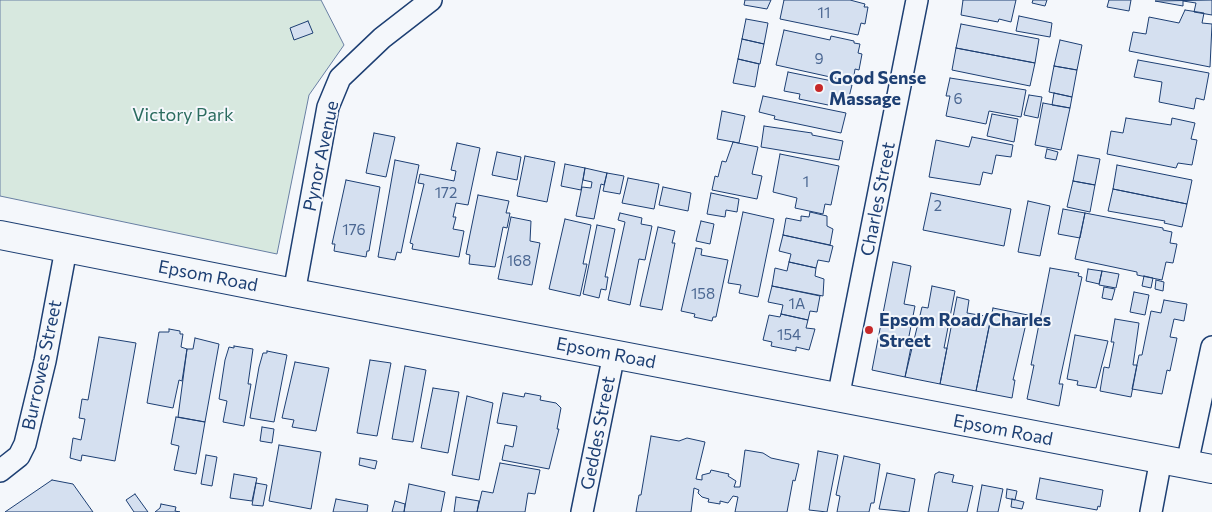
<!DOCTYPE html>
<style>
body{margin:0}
canvas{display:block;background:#f4f7fb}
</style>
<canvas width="1212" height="512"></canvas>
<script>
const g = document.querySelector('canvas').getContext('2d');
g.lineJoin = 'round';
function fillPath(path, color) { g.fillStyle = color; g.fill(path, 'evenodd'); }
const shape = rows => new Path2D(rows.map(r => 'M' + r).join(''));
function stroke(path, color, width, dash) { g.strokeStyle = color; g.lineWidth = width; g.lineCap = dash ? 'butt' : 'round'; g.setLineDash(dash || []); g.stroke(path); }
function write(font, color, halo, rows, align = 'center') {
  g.font = font + ' Commissioner,sans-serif'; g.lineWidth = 4; g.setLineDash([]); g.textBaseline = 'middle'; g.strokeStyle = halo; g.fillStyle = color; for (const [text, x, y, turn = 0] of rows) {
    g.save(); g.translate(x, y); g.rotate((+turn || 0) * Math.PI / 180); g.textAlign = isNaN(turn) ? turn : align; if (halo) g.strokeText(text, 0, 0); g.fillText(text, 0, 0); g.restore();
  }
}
const green = shape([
 [0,0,321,0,344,45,309,95,277,254,0,196,0,0]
]);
const building = shape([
 [745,0,771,0,767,9,744,5,745,0],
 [784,0,850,0,865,4,864,7,868,7,865,24,861,23,858,35,780,19,784,0],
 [963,0,1016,0,1011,22,999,19,998,22,961,15,963,0],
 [1033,0,1047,0,1045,6,1032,3,1033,0],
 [1109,0,1131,0,1129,11,1107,7,1109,0],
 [1212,0,1212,15,1194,12,1196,3,1183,1,1183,6,1155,1,1212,0],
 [1185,10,1204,13,1202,23,1212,24,1210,67,1129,51,1133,32,1146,34,1149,17,1179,23,1185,10],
 [1019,16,1052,23,1050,37,1016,31,1019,16],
 [746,19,768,23,764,44,742,39,746,19],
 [308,21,313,33,294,40,290,28,308,21],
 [961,24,1039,39,1035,63,956,48,961,24],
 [784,30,830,40,831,36,854,41,854,43,860,44,858,53,862,54,859,70,855,69,853,82,776,65,784,30],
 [742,39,764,44,760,64,738,59,742,39],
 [1060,40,1082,45,1077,70,1054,66,1060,40],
 [956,48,1035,63,1030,86,952,70,956,48],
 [738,59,759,64,755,87,733,83,738,59],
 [1138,60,1209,73,1204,100,1196,98,1194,109,1159,102,1162,82,1134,77,1138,60],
 [1054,66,1077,70,1072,97,1049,92,1054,66],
 [788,72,852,85,848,101,834,98,833,106,799,99,800,94,784,91,788,72],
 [950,78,1026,90,1021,117,989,111,986,124,946,116,950,96,946,96,950,78],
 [1054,93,1072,97,1070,108,1052,105,1054,93],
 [1029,95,1042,97,1038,118,1024,115,1029,95],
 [763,96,846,113,841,133,774,119,775,116,759,112,763,96],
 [1043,103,1070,108,1061,150,1035,145,1043,103],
 [722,111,745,116,739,143,717,139,722,111],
 [992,114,1018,119,1014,142,987,136,992,114],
 [1126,118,1171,125,1172,118,1195,123,1191,139,1197,140,1192,165,1178,163,1176,168,1107,154,1111,131,1123,133,1126,118],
 [764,126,812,133,812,135,843,141,839,160,761,147,764,126],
 [374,133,395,137,386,177,366,173,374,133],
 [972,137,1013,145,1011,157,996,155,992,174,983,172,980,185,929,177,936,140,969,147,972,137],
 [733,142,758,147,752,174,762,176,757,199,712,190,715,176,718,177,722,161,726,162,733,142],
 [457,143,480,148,468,205,456,203,453,217,456,217,453,229,464,231,459,257,412,249,413,244,410,243,424,184,418,183,420,174,454,181,456,171,451,170,457,143],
 [1047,149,1058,152,1056,160,1045,158,1047,149],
 [497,152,521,157,517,180,492,175,497,152],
 [780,154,839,166,831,205,825,204,823,214,795,208,797,198,773,192,780,154],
 [1078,155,1100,159,1095,185,1073,181,1078,155],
 [525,156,555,162,547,202,517,196,525,156],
 [395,160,419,165,401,253,397,252,395,260,378,257,395,160],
 [565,164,585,168,581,190,561,186,565,164],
 [1117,165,1192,180,1187,204,1113,189,1117,165],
 [585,168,607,173,604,185,601,184,594,219,576,216,582,187,591,188,592,182,583,180,585,168],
 [607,173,624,176,620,194,603,191,607,173],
 [628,178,659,184,654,209,622,203,628,178],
 [346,180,380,187,369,251,367,251,366,257,334,251,335,244,332,244,346,180],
 [1073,181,1095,185,1090,212,1067,207,1073,181],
 [663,187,691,193,688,211,659,205,663,187],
 [1113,189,1187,204,1182,227,1164,223,1165,221,1108,211,1113,189],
 [711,193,739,199,737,212,726,210,725,217,707,214,711,193],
 [931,193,1011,209,1004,246,923,230,931,193],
 [478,195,509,201,506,213,510,213,507,228,503,227,495,267,469,264,470,255,466,254,478,195],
 [1028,201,1050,206,1040,256,1018,252,1028,201],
 [1063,209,1085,213,1080,238,1058,234,1063,209],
 [743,212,774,219,758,297,739,293,741,285,728,283,743,212],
 [810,212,827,216,827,226,833,229,830,245,783,235,786,218,801,221,801,216,809,217,810,212],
 [620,213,642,218,641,224,652,226,645,260,639,259,630,305,608,300,625,222,618,220,620,213],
 [1085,213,1163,228,1163,230,1172,232,1170,243,1177,244,1173,263,1166,262,1162,280,1137,275,1137,272,1075,259,1085,213],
 [511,217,531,221,530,241,540,243,532,285,498,279,511,217],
 [565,219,591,225,583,264,587,264,580,296,549,289,565,219],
 [701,221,714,224,710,244,696,241,701,221],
 [597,225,615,229,605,277,608,277,606,290,601,289,599,298,583,294,597,225],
 [658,227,675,231,672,243,675,243,662,310,640,306,658,227],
 [783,235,833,246,829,262,818,260,816,268,789,262,791,254,779,251,783,235],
 [696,248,702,249,701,255,728,260,716,317,713,317,712,321,694,317,695,314,681,311,696,248],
 [789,262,816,268,815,276,824,279,823,296,772,286,775,268,787,271,789,262],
 [893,262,911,266,904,304,915,306,908,341,912,342,905,377,872,370,893,262],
 [1050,268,1079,273,1078,276,1082,277,1059,384,1063,384,1059,406,1027,399,1034,365,1031,365,1050,268],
 [1088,269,1102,271,1099,284,1086,281,1088,269],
 [1102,271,1119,274,1116,288,1099,285,1102,271],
 [1144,276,1153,278,1151,288,1142,286,1144,276],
 [1156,280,1164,282,1163,291,1155,289,1156,280],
 [772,286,820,296,817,312,810,311,808,320,781,314,783,305,768,302,772,286],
 [932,286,955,291,944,348,947,348,940,384,905,377,922,307,928,308,932,286],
 [1104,287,1115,289,1112,300,1102,298,1104,287],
 [1134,292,1149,295,1145,315,1130,312,1134,292],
 [957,297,969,300,967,313,991,317,976,391,940,384,957,297],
 [1164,300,1187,304,1184,321,1174,319,1170,337,1177,338,1170,371,1167,370,1162,394,1132,389,1139,355,1142,355,1151,311,1161,313,1164,300],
 [993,308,1028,315,1013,380,1015,380,1012,398,976,391,993,308],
 [781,314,808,320,806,328,815,329,809,350,796,347,796,351,771,346,772,342,763,340,769,315,780,317,781,314],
 [1115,319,1139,323,1133,365,1137,365,1131,397,1100,391,1104,367,1109,368,1114,342,1111,342,1115,319],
 [169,329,180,331,180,334,183,334,181,347,187,349,182,381,179,380,173,408,147,403,159,332,169,332,169,329],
 [1075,335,1108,341,1096,388,1077,385,1078,381,1067,379,1075,335],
 [99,337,136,343,115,461,82,455,81,461,70,458,73,438,81,440,85,419,79,418,82,399,88,400,99,337],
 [195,338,219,344,205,422,178,417,187,349,193,349,195,338],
 [234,346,253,349,248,384,251,384,244,426,223,422,227,401,219,399,225,360,229,347,234,348,234,346],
 [267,351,287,355,274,422,250,418,259,367,263,353,267,353,267,351],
 [370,360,391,363,377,436,357,433,370,360],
 [295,362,329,368,316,431,292,427,294,420,282,418,295,362],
 [405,366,426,370,413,442,392,439,405,366],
 [433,388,459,392,448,453,421,448,433,388],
 [503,393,524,397,525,393,541,396,540,400,556,403,561,408,557,429,559,429,549,469,502,460,505,445,513,447,517,426,497,423,503,393],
 [467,396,493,403,479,480,452,475,467,396],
 [176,417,205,422,196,474,174,470,179,446,171,444,176,417],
 [262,427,274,429,272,443,260,441,262,427],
 [651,436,679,441,687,438,705,442,696,479,702,480,702,475,710,473,711,470,729,474,728,476,736,481,734,487,740,487,745,450,763,453,771,458,799,464,795,481,793,480,787,512,735,512,738,497,733,496,728,503,720,501,720,504,708,502,709,499,702,497,698,493,699,490,694,488,691,512,636,512,639,495,641,495,651,436],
 [279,445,321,452,311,509,269,501,279,445],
 [818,451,838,455,827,512,809,510,818,451],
 [206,455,217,457,212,486,201,484,206,455],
 [844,456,880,464,874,503,871,503,869,512,837,512,840,496,836,495,844,456],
 [360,458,377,461,375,469,359,465,360,458],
 [500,463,540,470,535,494,528,493,525,512,477,512,482,491,493,493,500,463],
 [939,472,954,475,952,482,973,486,967,512,928,512,935,474,939,472],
 [887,473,915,479,909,512,879,509,887,473],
 [234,474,257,478,252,501,230,498,234,474],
 [1040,478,1103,490,1100,507,1098,506,1097,510,1036,499,1040,478],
 [52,480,73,484,93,512,5,512,52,480],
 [256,483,267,485,263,506,252,505,256,483],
 [409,484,445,492,441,512,404,512,409,484],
 [982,485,1003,489,998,512,977,512,982,485],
 [1007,489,1017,491,1015,500,1006,498,1007,489],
 [135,494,148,512,134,512,126,500,135,494],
 [456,497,479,501,477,512,454,512,456,497],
 [336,499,368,505,367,512,333,512,336,499],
 [1012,499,1024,502,1022,509,1011,507,1012,499],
 [395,501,405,504,404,512,392,512,395,501],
 [161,504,176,507,175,511,180,512,155,512,160,508,161,504]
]);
const street = shape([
 [294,293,328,107,340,78,382,38,431,0],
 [838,398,917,0],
 [1187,464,1212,347],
 [0,471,19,456,25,444,45,361,66,249],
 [582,512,614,354],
 [1151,512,1161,459]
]);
const secondary = shape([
 [0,235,294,293,1212,469]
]);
const markers = [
 [819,88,5,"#c62828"],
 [869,330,5,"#c62828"]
];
const numberNames = [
 ["11",824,13],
 ["9",819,59],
 ["6",958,99],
 ["1",806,182],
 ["172",446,193],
 ["2",938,206],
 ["176",354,230],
 ["168",519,261],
 ["158",703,294],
 ["1A",797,304],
 ["154",789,335]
];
const poiNames = [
 ["Good Sense",829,78],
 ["Massage",829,99],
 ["Epsom Road/Charles",879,320],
 ["Street",879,341]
];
const parkNames = [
 ["Victory Park",183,115]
];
const streetNames = [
 ["Pynor Avenue",321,156,-78],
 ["Charles Street",878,199,-79],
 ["Epsom Road",208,276,11],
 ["Epsom Road",606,353,11],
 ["Burrowes Street",42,365,-78],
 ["Epsom Road",1003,430,11],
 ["Geddes Street",598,433,-79]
];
fillPath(green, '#d7e8df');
stroke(green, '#687fa3', 1);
fillPath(building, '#d5e0f0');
stroke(building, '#1d3f73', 1);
stroke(street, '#1d3f73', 24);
stroke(secondary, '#1d3f73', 30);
stroke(street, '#f4f7fb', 21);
stroke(secondary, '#f4f7fb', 28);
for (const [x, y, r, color] of markers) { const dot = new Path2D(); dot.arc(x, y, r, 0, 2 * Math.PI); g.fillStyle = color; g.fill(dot); stroke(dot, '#f4f7fb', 2); }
write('15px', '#4b6792', null, numberNames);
write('bold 18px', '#1d3f73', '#f4f7fb', poiNames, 'left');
write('18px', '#2c6c60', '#f4f7fb', parkNames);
write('18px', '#1d3f73', '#f4f7fb', streetNames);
</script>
